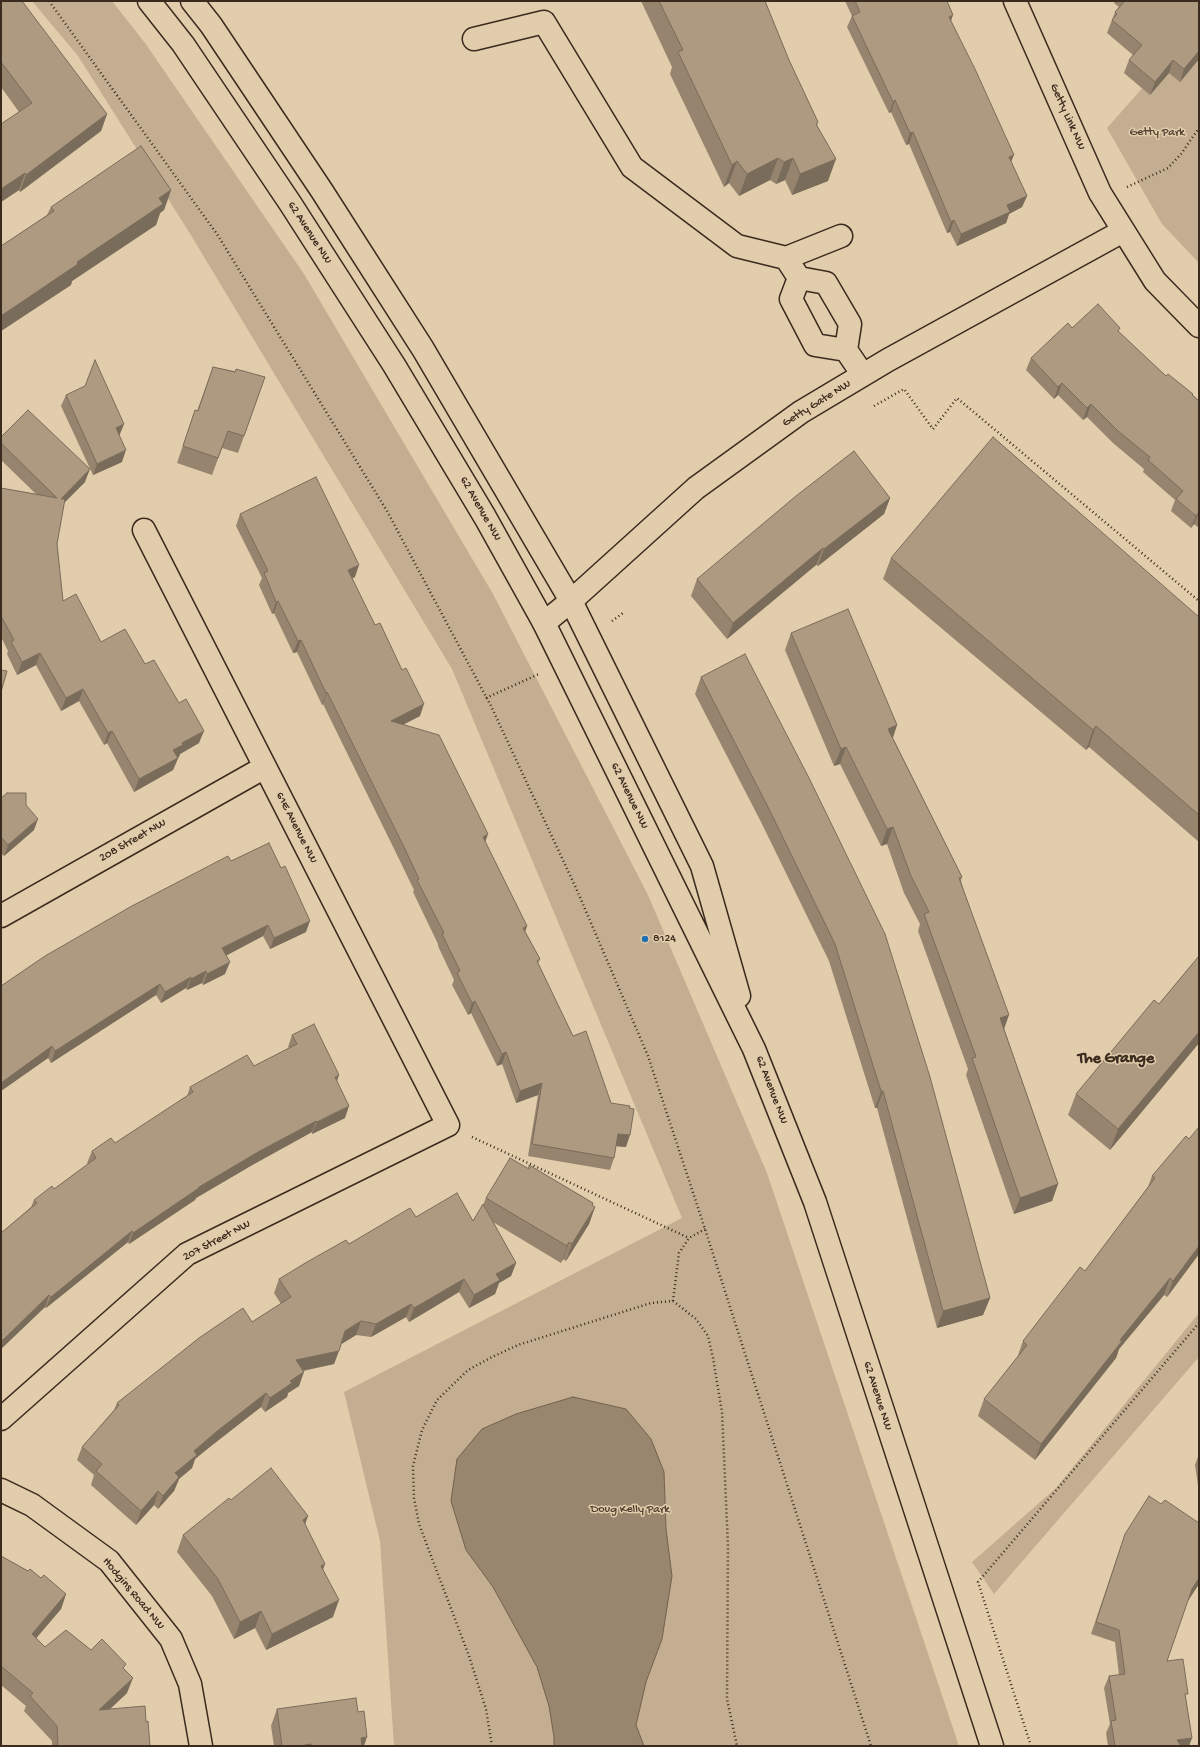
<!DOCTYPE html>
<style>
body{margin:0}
#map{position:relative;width:1200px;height:1747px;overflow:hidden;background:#e1ccab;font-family:"Gochi Hand",sans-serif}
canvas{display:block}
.frame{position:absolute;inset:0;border:2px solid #3b2a1e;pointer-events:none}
</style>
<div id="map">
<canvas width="1200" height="1747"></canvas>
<div class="frame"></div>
</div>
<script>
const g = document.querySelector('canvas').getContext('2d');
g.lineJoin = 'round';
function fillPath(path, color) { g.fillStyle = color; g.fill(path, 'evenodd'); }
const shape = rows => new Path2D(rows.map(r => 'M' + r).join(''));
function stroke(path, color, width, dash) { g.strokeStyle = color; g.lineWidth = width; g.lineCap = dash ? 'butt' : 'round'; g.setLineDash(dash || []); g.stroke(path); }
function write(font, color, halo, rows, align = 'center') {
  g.font = font + ' "Gochi Hand",sans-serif'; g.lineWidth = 3; g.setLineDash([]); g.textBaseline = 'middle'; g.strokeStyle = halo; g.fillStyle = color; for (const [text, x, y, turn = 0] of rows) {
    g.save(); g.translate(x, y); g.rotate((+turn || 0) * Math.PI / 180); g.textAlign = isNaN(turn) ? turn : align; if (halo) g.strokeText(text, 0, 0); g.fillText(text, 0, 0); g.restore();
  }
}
const green = shape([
 [32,1,112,1,145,43,304,274,493,594,648,895,767,1173,959,1746,394,1746,380,1541,344,1392,682,1218,452,669,189,232,78,56],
 [1199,24,1199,263,1162,224,1107,128],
 [1199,1313,1199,1357,994,1594,972,1562,1056,1488]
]);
const water = shape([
 [573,1397,626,1409,651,1439,664,1472,666,1529,672,1576,662,1639,646,1682,636,1725,644,1746,554,1746,554,1737,549,1706,537,1667,493,1587,466,1550,451,1501,457,1459,482,1429,516,1414,573,1397]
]);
const path = shape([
 [49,1,217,234,387,511,491,706,576,888,648,1056,705,1229,871,1746],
 [1127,187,1168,168,1181,154,1199,128],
 [874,406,904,389,933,429,957,398,1199,601],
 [612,621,623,613],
 [486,698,539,674],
 [472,1137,689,1238],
 [673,1301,679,1253,689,1238,705,1229],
 [492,1746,486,1709,469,1656,419,1524,414,1498,413,1466,422,1430,437,1400,468,1370,492,1357,518,1345,651,1303,673,1301,696,1319,708,1336,713,1358,722,1412,728,1546,727,1699,737,1746],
 [1031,1746,978,1582,1199,1323]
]);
const minor = shape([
 [1015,1,1100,193,1155,281,1199,326],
 [474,39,544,22,632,167,737,246,786,258],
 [841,236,786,258,799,278,826,283,850,324,846,350,863,375],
 [799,278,791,299,815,345,846,350],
 [544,623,571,601,696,488,801,412,888,360,1123,231],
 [1,916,265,767],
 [1,1419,187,1254,448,1125,144,530],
 [1,1490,32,1505,109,1561,171,1639,190,1684,201,1746]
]);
const major = shape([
 [149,1,183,44,290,203,394,365,485,517,544,623,754,1049,815,1202,992,1746],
 [192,1,211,25,322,191,423,349,571,601,702,866,739,996]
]);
const wall = shape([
 [1,1,107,114,101,131,20,192,19,190,1,202,1,124,19,112,1,87],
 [641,1,765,1,789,60,818,122,817,126,828,181,792,195,785,180,776,184,770,180,739,196,729,183,724,187,670,74,672,67],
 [845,1,947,1,951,21,1011,162,1027,196,1022,207,1009,214,1006,223,957,246,950,232,947,233,909,144,906,145,891,112,889,113,847,27,852,16],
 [1115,1,1199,1,1199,59,1180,82,1169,73,1150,95,1124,73,1129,60,1133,55,1107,33,1115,12,1119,7,1114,3],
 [171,190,164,210,160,213,156,225,72,281,71,285,1,331,1,246,47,215,51,207],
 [1119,332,1166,376,1193,395,1199,401,1199,528,1194,524,1191,528,1171,511,1175,500,1143,472,1144,469,1113,443,1087,417,1083,420,1058,395,1054,399,1026,370,1031,358],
 [213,367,265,377,238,453,222,448,212,475,177,463,195,410,197,411],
 [66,395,124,424,119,436,122,462,93,475,61,406],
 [1,437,85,482,64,503,57,544,63,601,101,642,145,664,199,743,180,754,173,770,134,792,107,743,104,745,79,701,61,711,36,665,17,675,7,654,8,651,1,637,1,488,36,494,1,460],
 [890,498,884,514,818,566,816,565,727,639,691,596,697,579],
 [240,514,355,577,352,578,420,716,403,725,485,842,527,926,525,931,540,959,538,964,626,1147,616,1146,614,1158,610,1170,528,1156,538,1095,516,1103,502,1064,497,1066,471,1013,468,1015,452,985,454,980,438,946,438,944,413,892,414,890,399,859,323,704,322,705,297,652,293,653,274,613,272,614,259,585,262,578,236,526],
 [891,558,1199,617,1199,842,1089,747,1086,750,883,579],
 [791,633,897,725,893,738,962,877,961,881,1004,1029,1058,1184,1052,1201,1014,1214,966,1075,968,1069,918,931,920,924,904,893,887,844,881,846,840,764,834,766,785,650],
 [745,654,990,1298,983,1315,937,1328,877,1108,875,1108,829,961,761,822,695,694,701,677],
 [1,798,26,805,34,830,4,856,1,853],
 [231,861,306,932,270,949,263,936,226,955,225,974,203,985,202,983,187,990,186,988,161,1003,156,995,51,1063,48,1058,1,1091,1,986],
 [1199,956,1199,1043,1110,1150,1068,1115,1076,1094,1159,1004],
 [292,1035,337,1081,345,1118,312,1134,312,1132,254,1164,196,1198,195,1200,129,1244,128,1242,46,1308,45,1307,1,1349,1,1233,31,1207,34,1200,54,1189,88,1164,87,1163,92,1151,115,1143,187,1096,190,1087,254,1066,289,1048,288,1047],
 [1186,1136,1199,1254,1167,1297,1164,1295,1119,1349,1116,1358,1035,1460,978,1416,984,1399,1017,1358,1023,1341,1085,1271,1148,1187,1152,1176],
 [529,1165,593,1203,592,1205,595,1207,589,1224,566,1261,563,1259,561,1263,493,1222,516,1263,511,1276,499,1283,495,1294,469,1308,459,1292,409,1322,406,1317,371,1337,356,1335,341,1344,334,1364,303,1371,299,1386,288,1393,287,1397,265,1412,261,1407,211,1446,195,1459,192,1468,179,1479,174,1491,158,1509,154,1505,136,1525,91,1485,94,1475,77,1460,82,1447,114,1410,117,1403,252,1322,281,1304,274,1293,279,1279,349,1244,416,1217,473,1221,483,1205,486,1198,528,1169],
 [1199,1454,1199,1492,1195,1465],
 [231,1500,308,1516,305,1524,323,1569,333,1617,266,1650,255,1628,234,1639,212,1596,177,1552,183,1535],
 [1161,1504,1199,1584,1188,1600,1167,1661,1186,1699,1192,1738,1189,1746,1108,1746,1106,1733,1110,1724,1104,1688,1109,1676,1119,1675,1115,1642,1091,1634,1125,1534],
 [1,1556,41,1578,66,1594,61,1609,36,1638,45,1647,91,1650,124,1669,127,1693,110,1709,146,1722,150,1746,52,1746,52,1741,24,1711,26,1706,1,1685],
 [277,1709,358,1712,364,1746,274,1746,271,1726]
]);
const shadedWall = shape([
 [953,15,949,27,949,17],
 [1199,51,1199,59,1180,82,1184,69],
 [1173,60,1169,73,1150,95,1155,82],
 [895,100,891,112,889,113,893,102],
 [107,114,101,131,20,192,26,175],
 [913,132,909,144,906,145,910,133],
 [1014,155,1009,167,1009,157],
 [778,158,770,180,739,196,747,174],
 [793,158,785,180,776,184,784,162],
 [836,159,828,181,792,195,800,174],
 [737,161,729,183,724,187,732,165],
 [25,173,19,190,1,202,1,189],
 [171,190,164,210,160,213,156,225,72,281,71,285,1,331,1,316,77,262,159,198],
 [1027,196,1022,207,1009,214,1006,223,957,246,961,234,1007,205],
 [954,220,950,232,947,233,951,222],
 [1062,383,1058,395,1054,399,1058,387],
 [1091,404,1087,417,1083,420,1087,408],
 [124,424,119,436,116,428],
 [126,450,122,462,93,475,97,464],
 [90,469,85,482,56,511,61,499],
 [890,498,884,514,818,566,824,549],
 [1199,512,1194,524,1191,528,1196,516],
 [823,548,816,565,727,639,733,623],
 [359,565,355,577,344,582,348,570],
 [278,601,274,613,272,614,276,602],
 [301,640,297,652,293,653,298,641],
 [40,653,36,665,17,675,22,662],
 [83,689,79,701,61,711,66,698],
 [327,692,323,704,322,705,326,693],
 [424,704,420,716,386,733,391,721],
 [897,725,891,742,888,729],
 [1096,726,1089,747,1086,750,1093,730],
 [112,731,107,743,104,745,108,733],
 [204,731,199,743,180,754,179,757,169,763,173,750,182,743],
 [846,747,840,764,834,766,841,749],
 [178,758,173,770,134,792,139,779],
 [38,819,34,830,4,856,8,845],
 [893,827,887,844,881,846,887,829],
 [488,834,484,846,483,837],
 [310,921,306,932,270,949,274,938],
 [268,925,263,936,218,960,222,948],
 [527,926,523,938,523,928],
 [230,962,225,974,203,985,207,974],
 [206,971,202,983,187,990,191,979],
 [191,977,186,988,161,1003,165,992],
 [160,984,156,995,51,1063,55,1051],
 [475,1001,471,1013,468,1015,472,1003],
 [1009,1015,1003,1032,1000,1018],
 [1199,1032,1199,1043,1110,1150,1118,1129],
 [52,1046,48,1058,1,1091,1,1083],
 [506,1052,502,1064,497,1066,502,1054],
 [339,1075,335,1087,335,1077],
 [542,1083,538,1095,516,1103,520,1091],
 [881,1091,883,1091,877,1108,875,1108],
 [349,1106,345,1118,312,1134,317,1122],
 [316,1121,312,1132,254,1164,196,1198,195,1200,129,1244,133,1233,199,1187,258,1152],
 [618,1134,630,1135,626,1147,614,1146],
 [1058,1184,1052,1201,1014,1214,1020,1198],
 [593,1203,587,1220,595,1207,589,1224,566,1261,572,1244],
 [132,1231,128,1242,46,1308,51,1297],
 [569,1242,563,1259,561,1263,567,1246],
 [1199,1246,1199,1254,1167,1297,1173,1281],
 [516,1263,511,1276,499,1283,495,1294,469,1308,474,1295,496,1274],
 [1170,1278,1164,1295,1119,1349,1116,1358,1035,1460,1041,1444,1120,1340],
 [464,1279,459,1292,409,1322,414,1308],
 [49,1295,45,1307,1,1349,1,1344,3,1340],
 [990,1298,983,1315,937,1328,943,1311],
 [411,1304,406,1317,371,1337,376,1324],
 [361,1321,356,1335,340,1345,345,1331],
 [339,1351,334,1364,291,1373,296,1360],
 [304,1372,299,1386,288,1393,287,1397,265,1412,270,1398,290,1381],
 [266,1393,261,1407,211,1446,195,1459,192,1468,179,1479,174,1491,158,1509,163,1496,175,1473,194,1451,216,1432],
 [158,1491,154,1505,136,1525,141,1511],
 [308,1516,302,1532,303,1520],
 [325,1564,319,1581,321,1566],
 [1199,1578,1199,1584,1188,1601,1192,1589],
 [66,1594,61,1609,27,1649,32,1634],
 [339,1600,333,1617,266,1650,272,1634],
 [261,1611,255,1628,234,1639,240,1622],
 [133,1678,127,1693,94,1724,99,1710],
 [367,1737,364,1746,358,1746,361,1738],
 [1192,1738,1189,1746,1175,1746,1177,1740],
 [311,1744,310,1746,299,1746]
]);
const building = shape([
 [1,1,22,1,107,114,26,175,25,173,1,189,1,124,32,103,1,62,1,1],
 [659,1,765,1,789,60,818,122,816,124,836,159,800,174,793,158,784,162,778,158,747,174,737,161,732,165,678,52,683,50,659,1],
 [855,1,947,1,953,15,949,17,975,69,1014,155,1009,157,1027,196,1007,205,1010,212,961,234,954,220,951,222,913,132,910,133,895,100,893,102,852,16,860,12,855,1],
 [1125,1,1199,1,1199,51,1184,69,1173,60,1155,82,1129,60,1142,45,1112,20,1117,14,1115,12,1125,1],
 [141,146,171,190,159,198,163,204,77,262,78,264,1,316,1,246,54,211,51,207,141,146],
 [1098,304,1120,328,1118,331,1166,376,1168,374,1193,394,1192,395,1199,401,1199,512,1196,516,1176,499,1183,491,1148,460,1150,457,1118,431,1091,404,1087,408,1062,383,1058,387,1031,358,1068,323,1072,328,1098,304],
 [95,360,124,424,116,428,126,450,97,464,66,395,85,386,95,360],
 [213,367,235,372,236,369,265,377,244,436,228,431,218,458,183,446,195,410,198,411,213,367],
 [28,410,90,469,61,499,65,499,57,544,63,601,76,594,101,642,125,629,145,664,154,660,179,703,186,699,204,731,182,743,183,745,173,750,178,758,139,779,112,731,108,733,83,689,66,698,40,653,22,662,11,642,14,640,1,616,1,488,57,498,1,443,1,437,28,410],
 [993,437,1199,617,1199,815,1096,726,1093,730,891,558,993,437],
 [854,451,890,498,824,549,823,548,733,623,697,579,796,496,854,451],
 [316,477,359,565,348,570,375,625,380,623,402,670,406,668,424,704,391,721,439,735,488,834,483,837,527,926,523,928,540,959,537,961,573,1036,586,1031,611,1103,630,1106,629,1108,634,1109,630,1135,618,1134,614,1158,532,1144,542,1083,520,1091,506,1052,502,1054,475,1001,472,1003,457,973,460,971,442,934,444,933,417,880,419,879,404,847,327,692,326,693,301,640,298,641,278,601,276,602,264,573,268,571,240,514,316,477],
 [848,609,897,725,888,729,962,877,959,878,1009,1015,1000,1018,1058,1184,1020,1198,972,1058,976,1057,924,914,929,912,911,876,893,827,887,829,846,747,841,749,791,633,848,609],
 [745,654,809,778,885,934,930,1077,990,1298,943,1311,883,1091,881,1091,835,944,767,805,701,677,745,654],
 [1,670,7,671,1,692,1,670],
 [7,793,26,793,26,805,38,819,8,845,1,837,1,798,7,793],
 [269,843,281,868,285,866,310,921,274,938,268,925,222,948,230,962,207,974,206,971,191,979,191,977,165,992,160,984,55,1051,52,1046,1,1083,1,986,45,956,130,907,228,856,231,861,269,843],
 [1199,956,1199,1032,1118,1129,1076,1094,1154,1000,1159,1004,1199,956],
 [314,1024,339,1075,335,1077,349,1106,317,1122,316,1121,258,1152,199,1187,199,1188,133,1233,132,1231,51,1297,49,1295,3,1340,1,1338,1,1233,37,1203,34,1200,52,1186,54,1189,96,1158,92,1151,111,1138,115,1143,193,1092,190,1087,247,1055,254,1066,297,1044,292,1035,314,1024],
 [1199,1127,1199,1246,1173,1281,1170,1278,1120,1340,1122,1341,1041,1444,984,1399,1027,1345,1023,1341,1080,1267,1085,1271,1155,1178,1152,1176,1186,1136,1189,1139,1199,1127],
 [510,1158,529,1169,529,1165,593,1203,592,1205,595,1207,572,1244,569,1242,567,1246,486,1198,510,1158],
 [457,1193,473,1221,483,1204,516,1263,496,1274,500,1280,474,1295,464,1279,414,1308,411,1304,376,1324,361,1321,345,1331,339,1351,296,1360,304,1372,290,1381,292,1383,270,1398,266,1393,216,1432,194,1451,197,1455,175,1473,179,1477,163,1496,158,1491,141,1511,96,1471,102,1464,82,1447,119,1405,117,1403,199,1338,243,1308,252,1322,291,1297,279,1279,307,1262,346,1240,349,1244,410,1208,416,1217,457,1193],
 [271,1468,308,1516,303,1520,325,1564,321,1566,339,1600,272,1634,261,1611,240,1622,218,1579,183,1535,229,1498,231,1500,271,1468],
 [1149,1496,1161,1504,1165,1500,1199,1523,1199,1578,1192,1589,1167,1661,1183,1659,1188,1694,1185,1694,1192,1738,1177,1740,1181,1746,1115,1746,1111,1721,1116,1720,1109,1676,1125,1674,1119,1630,1096,1622,1125,1534,1149,1496],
 [1,1556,28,1571,30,1569,41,1578,44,1575,66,1594,32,1634,45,1647,66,1630,91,1650,102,1639,126,1664,123,1668,133,1678,99,1710,145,1706,146,1722,148,1721,150,1746,58,1746,57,1726,30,1696,33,1693,1,1666,1,1556],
 [356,1698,358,1712,364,1711,367,1737,361,1738,362,1746,311,1746,311,1744,299,1746,282,1746,277,1709,356,1698]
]);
const markers = [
 [645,939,4,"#1f6fb2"]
];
const streetNames = [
 ["Getty Link NW",1067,117,66],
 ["62 Avenue NW",309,233,57],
 ["Getty Gate NW",817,404,-32],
 ["62 Avenue NW",480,509,60],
 ["62 Avenue NW",629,796,64],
 ["61E Avenue NW",296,828,63],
 ["208 Street NW",133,841,-30],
 ["62 Avenue NW",771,1090,69],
 ["207 Street NW",217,1241,-28],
 ["62 Avenue NW",877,1396,72],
 ["Hodgins Road NW",133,1594,50]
];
const parkNames = [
 ["Getty Park",1157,133],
 ["Doug Kelly Park",630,1510]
];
const poiNames = [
 ["8124",653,939]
];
const districtNames = [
 ["The Grange",1116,1060]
];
fillPath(green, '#c3ae91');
fillPath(water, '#99866e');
stroke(water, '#73614e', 1);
stroke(minor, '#3b2a1e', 25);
stroke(major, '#3b2a1e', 25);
stroke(path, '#3b2a1e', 2.5, [1, 3]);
stroke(minor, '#e1ccab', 22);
stroke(major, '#e1ccab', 22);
fillPath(wall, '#96846e');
fillPath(shadedWall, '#7a6c5a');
fillPath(building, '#ae9a80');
stroke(building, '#7a6c5a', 1);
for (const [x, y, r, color] of markers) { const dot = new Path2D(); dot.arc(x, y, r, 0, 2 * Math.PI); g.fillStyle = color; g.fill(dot); stroke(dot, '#e1ccab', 1.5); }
write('12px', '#3b2a1e', '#e1ccab', streetNames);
write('12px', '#4f3e2f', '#e1ccab', parkNames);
write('12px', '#3b2a1e', '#e1ccab', poiNames, 'left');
write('bold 16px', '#3b2a1e', '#e1ccab', districtNames);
</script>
